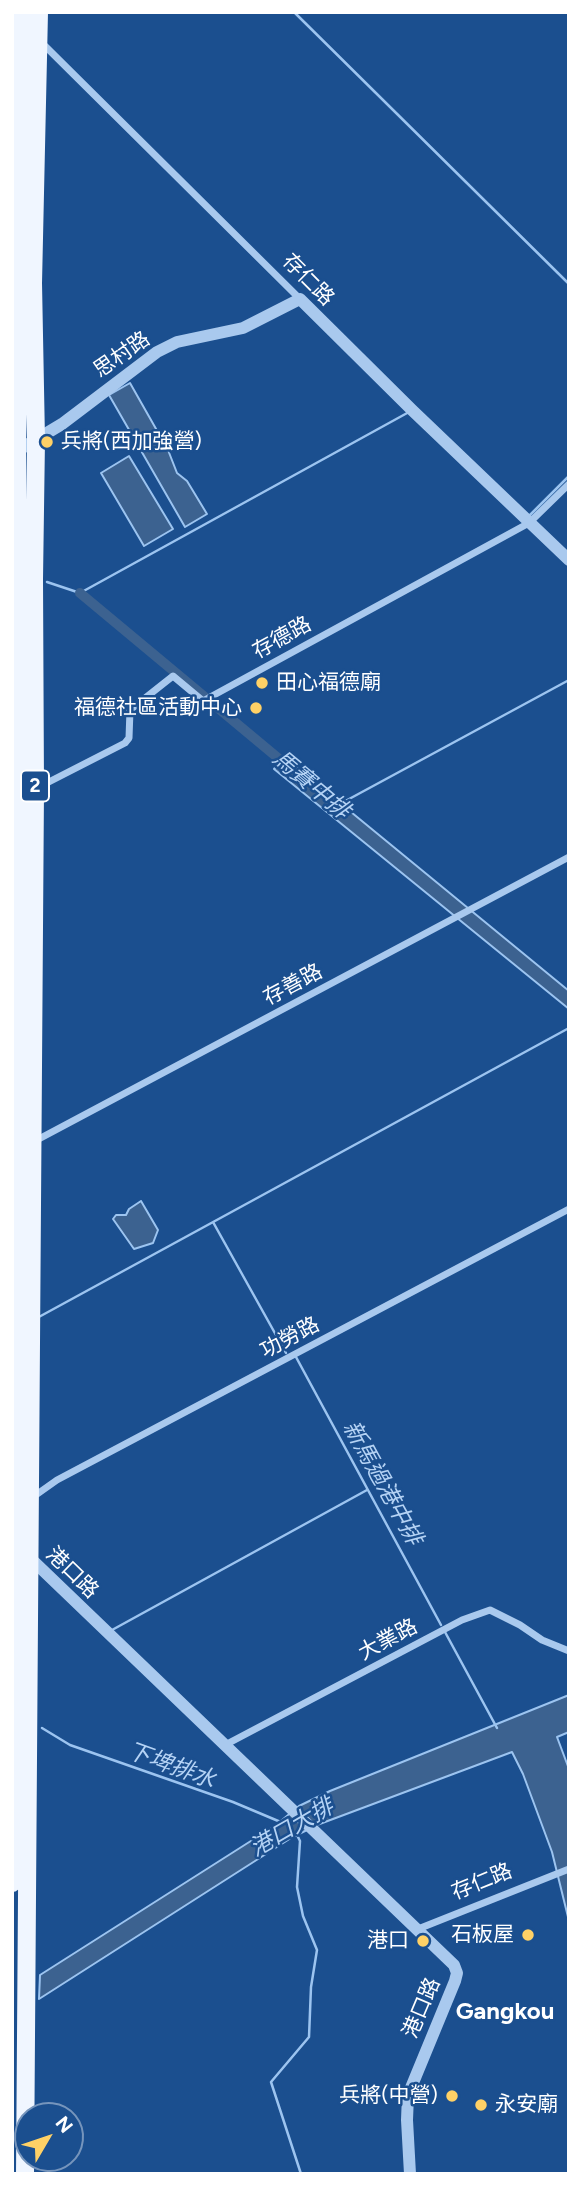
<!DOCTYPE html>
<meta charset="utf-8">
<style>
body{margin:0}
#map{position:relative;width:581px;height:2186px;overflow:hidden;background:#1b4f8f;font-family:Figtree,sans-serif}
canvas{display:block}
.frame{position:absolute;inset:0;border:14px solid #fff;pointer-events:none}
.north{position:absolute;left:14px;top:2102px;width:70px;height:70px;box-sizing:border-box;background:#1b4f8f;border:2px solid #7695bc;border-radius:50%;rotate:51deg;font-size:19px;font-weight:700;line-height:28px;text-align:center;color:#fff}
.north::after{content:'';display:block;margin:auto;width:24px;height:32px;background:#ffd166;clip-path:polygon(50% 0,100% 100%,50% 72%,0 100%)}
</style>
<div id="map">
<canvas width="581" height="2186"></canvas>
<div class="frame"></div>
<div class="north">N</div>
</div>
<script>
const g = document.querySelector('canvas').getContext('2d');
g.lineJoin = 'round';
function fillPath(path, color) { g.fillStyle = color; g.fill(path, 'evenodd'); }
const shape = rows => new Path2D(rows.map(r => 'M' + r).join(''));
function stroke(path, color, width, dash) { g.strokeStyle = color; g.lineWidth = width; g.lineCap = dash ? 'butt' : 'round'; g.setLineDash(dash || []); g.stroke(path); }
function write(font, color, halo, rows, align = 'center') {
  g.font = font + ' Figtree,"Noto Sans TC",sans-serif'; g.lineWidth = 5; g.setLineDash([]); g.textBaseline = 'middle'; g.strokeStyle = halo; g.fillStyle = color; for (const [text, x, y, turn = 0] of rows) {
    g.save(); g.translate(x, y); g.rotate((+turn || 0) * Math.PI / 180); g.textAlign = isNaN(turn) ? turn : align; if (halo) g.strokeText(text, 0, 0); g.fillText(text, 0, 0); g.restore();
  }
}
const water = shape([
 [130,383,168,450,177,473,187,481,207,514,185,527,109,395,130,383],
 [129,456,173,529,144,546,101,473,129,456],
 [284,757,569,991,569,1009,274,769,284,757],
 [141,1201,158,1230,153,1243,134,1249,113,1219,116,1215,126,1215,129,1209,141,1201],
 [569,1695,569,1732,557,1737,569,1769,569,1921,552,1852,523,1774,512,1752,317,1825,291,1838,39,1999,40,1975,276,1825,299,1806,330,1791,569,1695]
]);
const stream = shape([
 [294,12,569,284],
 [529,516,569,476],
 [47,582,80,593,409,412],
 [338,805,569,680],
 [213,1222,286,1353],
 [37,1318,569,1028],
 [296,1357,441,1625],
 [112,1630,367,1490],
 [445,1632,497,1728],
 [42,1728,70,1745,233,1802,283,1823],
 [296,1833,300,1841,297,1887,303,1916,317,1950,311,1987,309,2037,271,2082,301,2174]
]);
const canal = shape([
 [80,593,290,768]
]);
const minor = shape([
 [42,43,300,299],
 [37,788,125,743,129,738,130,710,173,676,203,701,529,523,569,484],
 [35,1141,569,857],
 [33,1497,57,1480,569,1209],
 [225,1745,462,1620,490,1610,520,1625,542,1640,569,1651],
 [418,1929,569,1869]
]);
const tertiary = shape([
 [17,451,62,424,157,352,177,342,243,328,300,299,412,410,569,560],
 [27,1555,454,1965,457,1973,455,1981,408,2095,407,2120,410,2174]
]);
const primary = shape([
 [12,1883,18,806,17,451,23,12],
 [25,2174,35,789,34,579,36,440,33,283,39,12]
]);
const markers = [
 [47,442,7,"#ffd166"],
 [262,683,7,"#ffd166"],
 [256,708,7,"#ffd166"],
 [528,1935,7,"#ffd166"],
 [423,1941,7,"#ffd166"],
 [452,2096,7,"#ffd166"],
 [481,2105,7,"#ffd166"]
];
const shields = [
 [35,786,28]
];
const shieldNames = [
 ["2",35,786]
];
const streetNames = [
 ["存仁路",308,280,45],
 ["思村路",122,355,-35],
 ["存德路",282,638,-29],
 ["存善路",293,985,-28],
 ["功勞路",290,1338,-28],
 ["港口路",72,1573,44],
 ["大業路",388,1640,-28],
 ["存仁路",482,1882,-22],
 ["港口路",422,2008,-67]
];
const poiNames = [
 ["兵將(西加強營)",61,442,"left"],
 ["田心福德廟",276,683,"left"],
 ["福德社區活動中心",242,708],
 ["石板屋",514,1935],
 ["港口",409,1941],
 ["兵將(中營)",438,2096],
 ["永安廟",495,2105,"left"]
];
const waterNames = [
 ["馬賽中排",311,785,40],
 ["新馬過港中排",382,1483,61],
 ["下埤排水",171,1766,20],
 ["港口大排",292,1828,-30]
];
const quarterNames = [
 ["Gangkou",505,2012]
];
fillPath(water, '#3c6290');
stroke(water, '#9cc4f0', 2);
stroke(stream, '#9cc4f0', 2.5);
stroke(canal, '#3c6290', 10);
stroke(minor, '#a9c9ee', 7);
stroke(tertiary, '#a9c9ee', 12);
stroke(primary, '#f0f6ff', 18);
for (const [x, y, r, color] of markers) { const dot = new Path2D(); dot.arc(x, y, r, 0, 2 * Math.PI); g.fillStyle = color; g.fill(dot); stroke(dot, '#1b4f8f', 2.5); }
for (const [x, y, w] of shields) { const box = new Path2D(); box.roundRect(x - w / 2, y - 15.5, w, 31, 5); g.fillStyle = '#1b4f8f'; g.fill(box); stroke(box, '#fff', 2); }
write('bold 19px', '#fff', null, shieldNames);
write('21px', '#fff', '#1b4f8f', streetNames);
write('21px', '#fff', '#1b4f8f', poiNames, 'right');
write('italic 23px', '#b5d3f5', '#1b4f8f', waterNames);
write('bold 24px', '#fff', '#1b4f8f', quarterNames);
</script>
